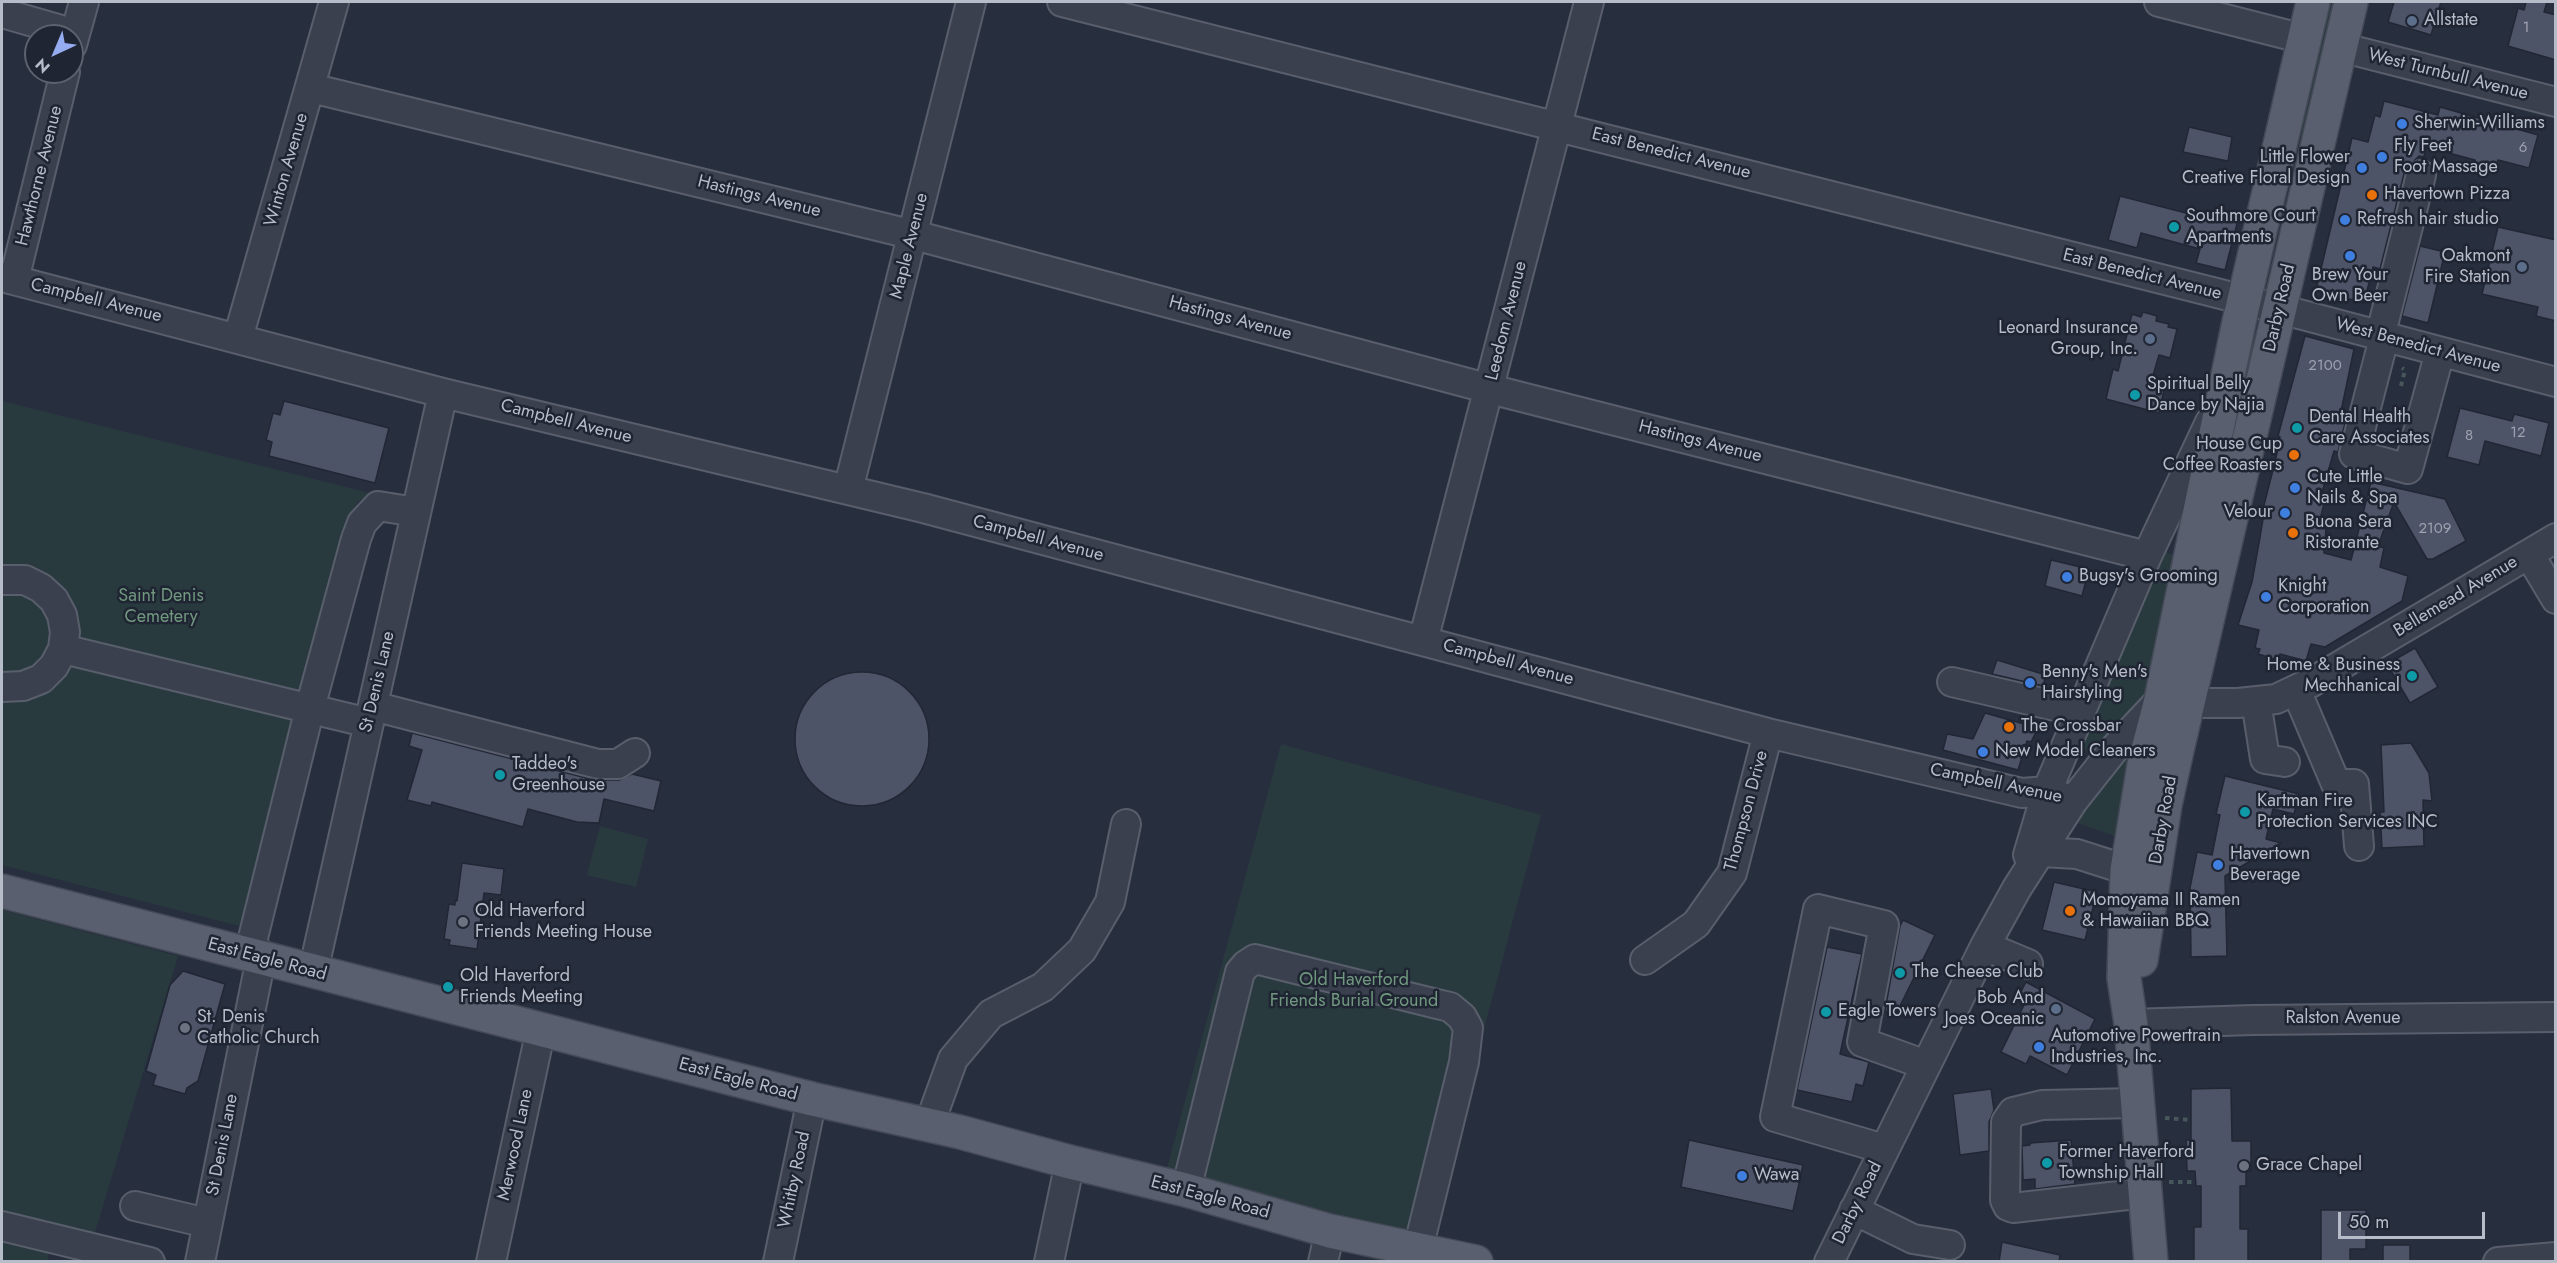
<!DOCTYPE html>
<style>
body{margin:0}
#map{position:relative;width:2557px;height:1263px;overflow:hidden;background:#272e3e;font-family:Jost,sans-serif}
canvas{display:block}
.frame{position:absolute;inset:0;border:3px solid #b7bcc9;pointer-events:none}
.north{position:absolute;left:24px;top:24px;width:60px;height:60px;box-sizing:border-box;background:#202533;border:2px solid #5c616f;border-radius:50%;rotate:224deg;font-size:16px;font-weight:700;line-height:24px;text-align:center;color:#b7bcc9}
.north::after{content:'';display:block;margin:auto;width:21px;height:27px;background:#95acf0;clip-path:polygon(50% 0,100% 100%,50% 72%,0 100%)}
.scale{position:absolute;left:2338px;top:1212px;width:147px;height:27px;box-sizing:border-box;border:3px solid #b7bcc9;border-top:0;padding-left:8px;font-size:18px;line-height:21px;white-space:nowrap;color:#b7bcc9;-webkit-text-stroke:4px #202533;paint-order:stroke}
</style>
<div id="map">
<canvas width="2557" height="1263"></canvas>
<div class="frame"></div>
<div class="north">N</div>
<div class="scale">50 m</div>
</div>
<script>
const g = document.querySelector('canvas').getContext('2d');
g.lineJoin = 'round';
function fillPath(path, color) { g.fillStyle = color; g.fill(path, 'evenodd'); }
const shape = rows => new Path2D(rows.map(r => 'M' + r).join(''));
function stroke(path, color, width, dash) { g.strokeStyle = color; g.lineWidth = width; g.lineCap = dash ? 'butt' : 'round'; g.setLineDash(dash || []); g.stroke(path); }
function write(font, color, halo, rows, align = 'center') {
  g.font = font + ' Jost,sans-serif'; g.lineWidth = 5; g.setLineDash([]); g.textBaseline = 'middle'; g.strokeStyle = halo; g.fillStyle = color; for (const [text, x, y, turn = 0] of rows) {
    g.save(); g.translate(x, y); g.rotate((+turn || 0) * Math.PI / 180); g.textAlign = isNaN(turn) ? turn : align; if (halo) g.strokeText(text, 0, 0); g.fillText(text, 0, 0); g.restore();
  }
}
const green = shape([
 [2328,2,2341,2,2305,143,2300,142,2305,102],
 [2,401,370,493,358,502,346,520,247,928,2,865],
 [2163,551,2183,558,2152,696,2094,757,2079,745],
 [2137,742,2120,838,2073,821],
 [1281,744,1541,815,1428,1239,1167,1168],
 [600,826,648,839,636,887,587,875],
 [2,910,178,956,93,1239,55,1228,47,1261,2,1261]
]);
const building = shape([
 [2394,2,2441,2,2431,35,2388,22,2394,2],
 [2526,2,2547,2,2544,12,2556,15,2556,60,2508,46,2518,8,2524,10,2526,2],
 [2384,101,2438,115,2440,107,2538,135,2529,168,2498,160,2495,171,2474,165,2475,160,2426,147,2424,157,2419,156,2405,170,2380,269,2373,267,2364,303,2316,290,2352,138,2368,142,2375,115,2380,117,2384,101],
 [2189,127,2232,137,2228,161,2183,152,2189,127],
 [2120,196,2213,220,2215,213,2238,220,2225,270,2196,263,2200,249,2141,233,2137,248,2108,240,2120,196],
 [2498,227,2556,240,2556,321,2536,316,2538,307,2482,294,2498,227],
 [2420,246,2445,252,2428,323,2402,316,2420,246],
 [2143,312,2157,316,2156,321,2169,324,2168,327,2177,329,2170,358,2159,355,2150,386,2164,390,2159,413,2106,399,2113,369,2118,371,2132,314,2141,317,2143,312],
 [2305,336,2354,349,2339,421,2345,423,2338,452,2334,451,2319,503,2324,504,2318,527,2326,529,2324,553,2351,560,2371,482,2445,499,2466,541,2433,559,2427,559,2394,502,2378,546,2384,548,2380,567,2408,576,2402,601,2325,647,2311,644,2306,661,2280,654,2278,660,2258,654,2260,649,2255,648,2259,630,2238,625,2252,582,2260,537,2264,513,2262,513,2276,458,2280,437,2278,436,2305,336],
 [284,401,389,428,375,483,269,456,272,442,266,440,273,413,280,415,284,401],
 [2460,408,2512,421,2514,414,2549,423,2541,456,2485,441,2479,465,2447,457,2460,408],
 [2051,560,2089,569,2082,596,2045,586,2051,560],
 [2415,648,2438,687,2410,703,2387,664,2415,648],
 [1997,660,2046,675,2043,686,1992,674,1997,660],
 '795 739a67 67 0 1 1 134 0a67 67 0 1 1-134 0Z',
 [1985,713,2038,728,2031,742,2027,741,2018,770,1943,750,1947,734,1973,739,1985,713],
 [412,733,594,780,619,780,632,774,661,781,654,811,604,799,599,823,577,822,528,809,523,827,432,802,431,806,407,800,422,750,409,746,412,733],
 [2411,743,2429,773,2432,801,2423,800,2424,846,2382,848,2380,812,2384,812,2381,745,2411,743],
 [2225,776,2299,794,2294,814,2273,809,2266,839,2281,843,2225,876,2227,956,2191,957,2190,888,2197,852,2212,855,2220,815,2216,814,2225,776],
 [462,863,504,869,501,895,484,893,477,949,449,945,450,940,444,939,449,904,455,905,455,900,457,901,462,863],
 [2054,882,2097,892,2085,940,2042,930,2054,882],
 [1903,920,1935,935,1895,1016,1885,1011,1900,926,1903,920],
 [1827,947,1862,954,1840,1054,1869,1062,1863,1086,1856,1084,1852,1102,1797,1090,1827,947],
 [183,971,225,984,198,1081,187,1088,185,1094,153,1085,156,1075,146,1071,170,985,183,971],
 [2026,982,2095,1019,2067,1075,2030,1056,2026,1064,2001,1052,2025,1003,2017,999,2026,982],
 [2231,1088,2232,1141,2251,1141,2251,1171,2246,1171,2246,1186,2240,1186,2240,1229,2248,1229,2248,1262,2194,1262,2194,1227,2201,1227,2201,1186,2196,1186,2195,1171,2187,1171,2186,1140,2191,1140,2191,1089,2231,1088],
 [1991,1089,1994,1110,1989,1122,1989,1151,1960,1155,1953,1094,1991,1089],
 [1689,1140,1803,1165,1793,1211,1681,1187,1689,1140],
 [2071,1140,2075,1184,2035,1189,2035,1179,2023,1180,2022,1146,2030,1145,2030,1143,2071,1140],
 [2321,1210,2366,1210,2366,1249,2350,1249,2350,1262,2321,1262,2321,1210],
 [2002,1242,2060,1255,2059,1262,1999,1262,2002,1242],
 [2383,1245,2410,1245,2410,1262,2383,1262,2383,1245]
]);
const path = shape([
 [2401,386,2405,370,2402,368],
 [2165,1118,2191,1120],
 [2169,1182,2195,1182]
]);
const minor = shape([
 [1062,2,2280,309,2556,382],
 [2159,2,2304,39],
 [2,13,75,34],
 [72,45,84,2],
 [2340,47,2556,102],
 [311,88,914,235,1490,389,2147,556],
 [2,277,443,393,923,508,1768,733,2022,793,2047,791,2073,801],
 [14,280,65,72],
 [2380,337,2421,175],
 [238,338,334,2],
 [2384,338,2354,454,2408,469,2440,352],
 [848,490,971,2],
 [2529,554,2556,599],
 [2,580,25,580,41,588,54,600,62,615,65,632,63,649,54,666,41,679,23,686,2,687],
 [1423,641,1589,2],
 [63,649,369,723],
 [1952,682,2081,712],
 [2296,690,2336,784,2354,784,2359,846],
 [2256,701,2265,759,2285,762],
 [2188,703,2238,703,2276,699,2312,682,2556,538],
 [373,706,598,764,618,764,635,753],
 [2042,852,2077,854,2127,870],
 [2028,855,2047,791,2147,556,2210,422],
 [1985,946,2028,964],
 [1645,960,1696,924,1732,873,1768,733],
 [313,972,443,393],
 [2131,1024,2253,1020,2556,1017],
 [2136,1103,2042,1105,2013,1112,2006,1122,2005,1200,2008,1206,2013,1208,2145,1193],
 [929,1125,953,1059,991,1014,1043,987,1082,950,1110,902,1126,824],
 [1884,1149,1775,1117,1818,909,1884,925,1862,1042,1926,1065],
 [1186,1190,1240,972,1246,965,1255,959,1437,1004,1450,1007,1462,1017,1468,1028,1464,1062,1418,1249],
 [135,1206,207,1223],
 [1854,1210,1913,1239,1950,1245],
 [2,1226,150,1262],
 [200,1262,261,958,254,946,253,938,310,708,356,539,362,523,378,506,416,512],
 [491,1262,541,1029],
 [778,1262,812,1099],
 [1049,1262,1070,1162],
 [1323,1262,1330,1231],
 [1829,1262,1985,946,2017,888,2073,801,2115,748,2164,696],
 [2498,1262,2556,1257]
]);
const major = shape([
 [2,891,812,1099,960,1132,1070,1162,1186,1190,1330,1231,1476,1262],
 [2141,960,2165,805,2177,750,2351,2],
 [2151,1262,2131,1024,2124,978,2127,870,2144,765,2161,700,2239,322,2313,2]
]);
const markers = [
 [2412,21,6,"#5c6f8a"],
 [2402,124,6,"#3f7fe0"],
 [2382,157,6,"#3f7fe0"],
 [2362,168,6,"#3f7fe0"],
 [2372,195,6,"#e8710a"],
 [2345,220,6,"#3f7fe0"],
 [2174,227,6,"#0f9aa8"],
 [2350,256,6,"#3f7fe0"],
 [2522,267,6,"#5c6f8a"],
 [2150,339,6,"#5c6f8a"],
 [2135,395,6,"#0f9aa8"],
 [2297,428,6,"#0f9aa8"],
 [2294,455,6,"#e8710a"],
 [2295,488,6,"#3f7fe0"],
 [2285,513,6,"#3f7fe0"],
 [2293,533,6,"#e8710a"],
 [2067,577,6,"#3f7fe0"],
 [2266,597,6,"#3f7fe0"],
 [2412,676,6,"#0f9aa8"],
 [2030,683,6,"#3f7fe0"],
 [2009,727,6,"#e8710a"],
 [1983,752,6,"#3f7fe0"],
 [500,775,6,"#0f9aa8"],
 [2245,812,6,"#0f9aa8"],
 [2218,865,6,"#3f7fe0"],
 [2070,911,6,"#e8710a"],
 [463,922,6,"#6b7280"],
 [1900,973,6,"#0f9aa8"],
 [448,987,6,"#0f9aa8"],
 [2056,1009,6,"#5c6f8a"],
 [1826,1012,6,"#0f9aa8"],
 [185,1028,6,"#6b7280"],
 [2039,1047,6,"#3f7fe0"],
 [2047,1163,6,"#0f9aa8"],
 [2244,1166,6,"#6b7280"],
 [1742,1176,6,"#3f7fe0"]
];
const numberNames = [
 ["1",2526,28],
 ["6",2523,148],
 ["2100",2325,366],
 ["12",2518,433],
 ["8",2469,436],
 ["2109",2435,529]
];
const poiNames = [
 ["Allstate",2424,21],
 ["Sherwin-Williams",2414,124],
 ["Fly Feet",2394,147],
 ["Foot Massage",2394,168],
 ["Little Flower",2350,158,"right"],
 ["Creative Floral Design",2350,179,"right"],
 ["Havertown Pizza",2384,195],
 ["Southmore Court",2186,217],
 ["Apartments",2186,238],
 ["Refresh hair studio",2357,220],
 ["Oakmont",2510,257,"right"],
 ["Fire Station",2510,278,"right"],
 ["Brew Your",2350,276,"center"],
 ["Own Beer",2350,297,"center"],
 ["Leonard Insurance",2138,329,"right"],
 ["Group, Inc.",2138,350,"right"],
 ["Spiritual Belly",2147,385],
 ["Dance by Najia",2147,406],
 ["Dental Health",2309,418],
 ["Care Associates",2309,439],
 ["House Cup",2282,445,"right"],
 ["Coffee Roasters",2282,466,"right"],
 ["Cute Little",2307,478],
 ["Nails & Spa",2307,499],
 ["Velour",2273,513,"right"],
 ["Buona Sera",2305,523],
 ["Ristorante",2305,544],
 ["Bugsy's Grooming",2079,577],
 ["Knight",2278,587],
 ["Corporation",2278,608],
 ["Home & Business",2400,666,"right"],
 ["Mechhanical",2400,687,"right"],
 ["Benny's Men's",2042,673],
 ["Hairstyling",2042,694],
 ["The Crossbar",2021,727],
 ["New Model Cleaners",1995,752],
 ["Taddeo's",512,765],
 ["Greenhouse",512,786],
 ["Kartman Fire",2257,802],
 ["Protection Services INC",2257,823],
 ["Havertown",2230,855],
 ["Beverage",2230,876],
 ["Momoyama II Ramen",2082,901],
 ["& Hawaiian BBQ",2082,922],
 ["Old Haverford",475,912],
 ["Friends Meeting House",475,933],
 ["The Cheese Club",1912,973],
 ["Old Haverford",460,977],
 ["Friends Meeting",460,998],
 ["Bob And",2044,999,"right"],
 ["Joes Oceanic",2044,1020,"right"],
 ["Eagle Towers",1838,1012],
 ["St. Denis",197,1018],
 ["Catholic Church",197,1039],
 ["Automotive Powertrain",2051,1037],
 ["Industries, Inc.",2051,1058],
 ["Former Haverford",2059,1153],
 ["Township Hall",2059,1174],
 ["Grace Chapel",2256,1166],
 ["Wawa",1754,1176]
];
const streetNames = [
 ["West Turnbull Avenue",2448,75,14],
 ["East Benedict Avenue",1671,154,14],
 ["Winton Avenue",287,170,-74],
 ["Hawthorne Avenue",40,176,-76],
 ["Hastings Avenue",759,197,14],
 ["Maple Avenue",910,246,-76],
 ["East Benedict Avenue",2142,275,14],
 ["Campbell Avenue",96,301,14],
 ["Darby Road",2280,308,-77],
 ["Hastings Avenue",1230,319,15],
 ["Leedom Avenue",1507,321,-76],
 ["West Benedict Avenue",2418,346,15],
 ["Campbell Avenue",566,422,14],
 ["Hastings Avenue",1700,442,14],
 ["Campbell Avenue",1038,539,15],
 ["Bellemead Avenue",2456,597,-31],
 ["Campbell Avenue",1508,663,15],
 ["St Denis Lane",378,682,-77],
 ["Campbell Avenue",1996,784,12],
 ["Thompson Drive",1747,811,-75],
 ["Darby Road",2164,820,-80],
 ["East Eagle Road",267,960,15],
 ["Ralston Avenue",2343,1019],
 ["East Eagle Road",738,1080,15],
 ["St Denis Lane",223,1145,-79],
 ["Merwood Lane",516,1145,-78],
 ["Whitby Road",795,1180,-78],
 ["East Eagle Road",1210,1198,15],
 ["Darby Road",1858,1203,-64]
];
const parkNames = [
 ["Saint Denis",161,597],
 ["Cemetery",161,618],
 ["Old Haverford",1354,981],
 ["Friends Burial Ground",1354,1002]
];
fillPath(green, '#293a3f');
fillPath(building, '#4e5467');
stroke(building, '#222735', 1.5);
stroke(minor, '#595e6c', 32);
stroke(major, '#444957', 36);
stroke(path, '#47575c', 4, [4.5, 4.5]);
stroke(minor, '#3b404e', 28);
stroke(major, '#595f6e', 33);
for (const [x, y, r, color] of markers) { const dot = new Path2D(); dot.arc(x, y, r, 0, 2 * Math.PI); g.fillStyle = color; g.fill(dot); stroke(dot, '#202533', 2); }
write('15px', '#9da2b0', null, numberNames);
write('18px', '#b7bcc9', '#202533', poiNames, 'left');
write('18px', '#b7bcc9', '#202533', streetNames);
write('18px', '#70987f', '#202533', parkNames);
</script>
